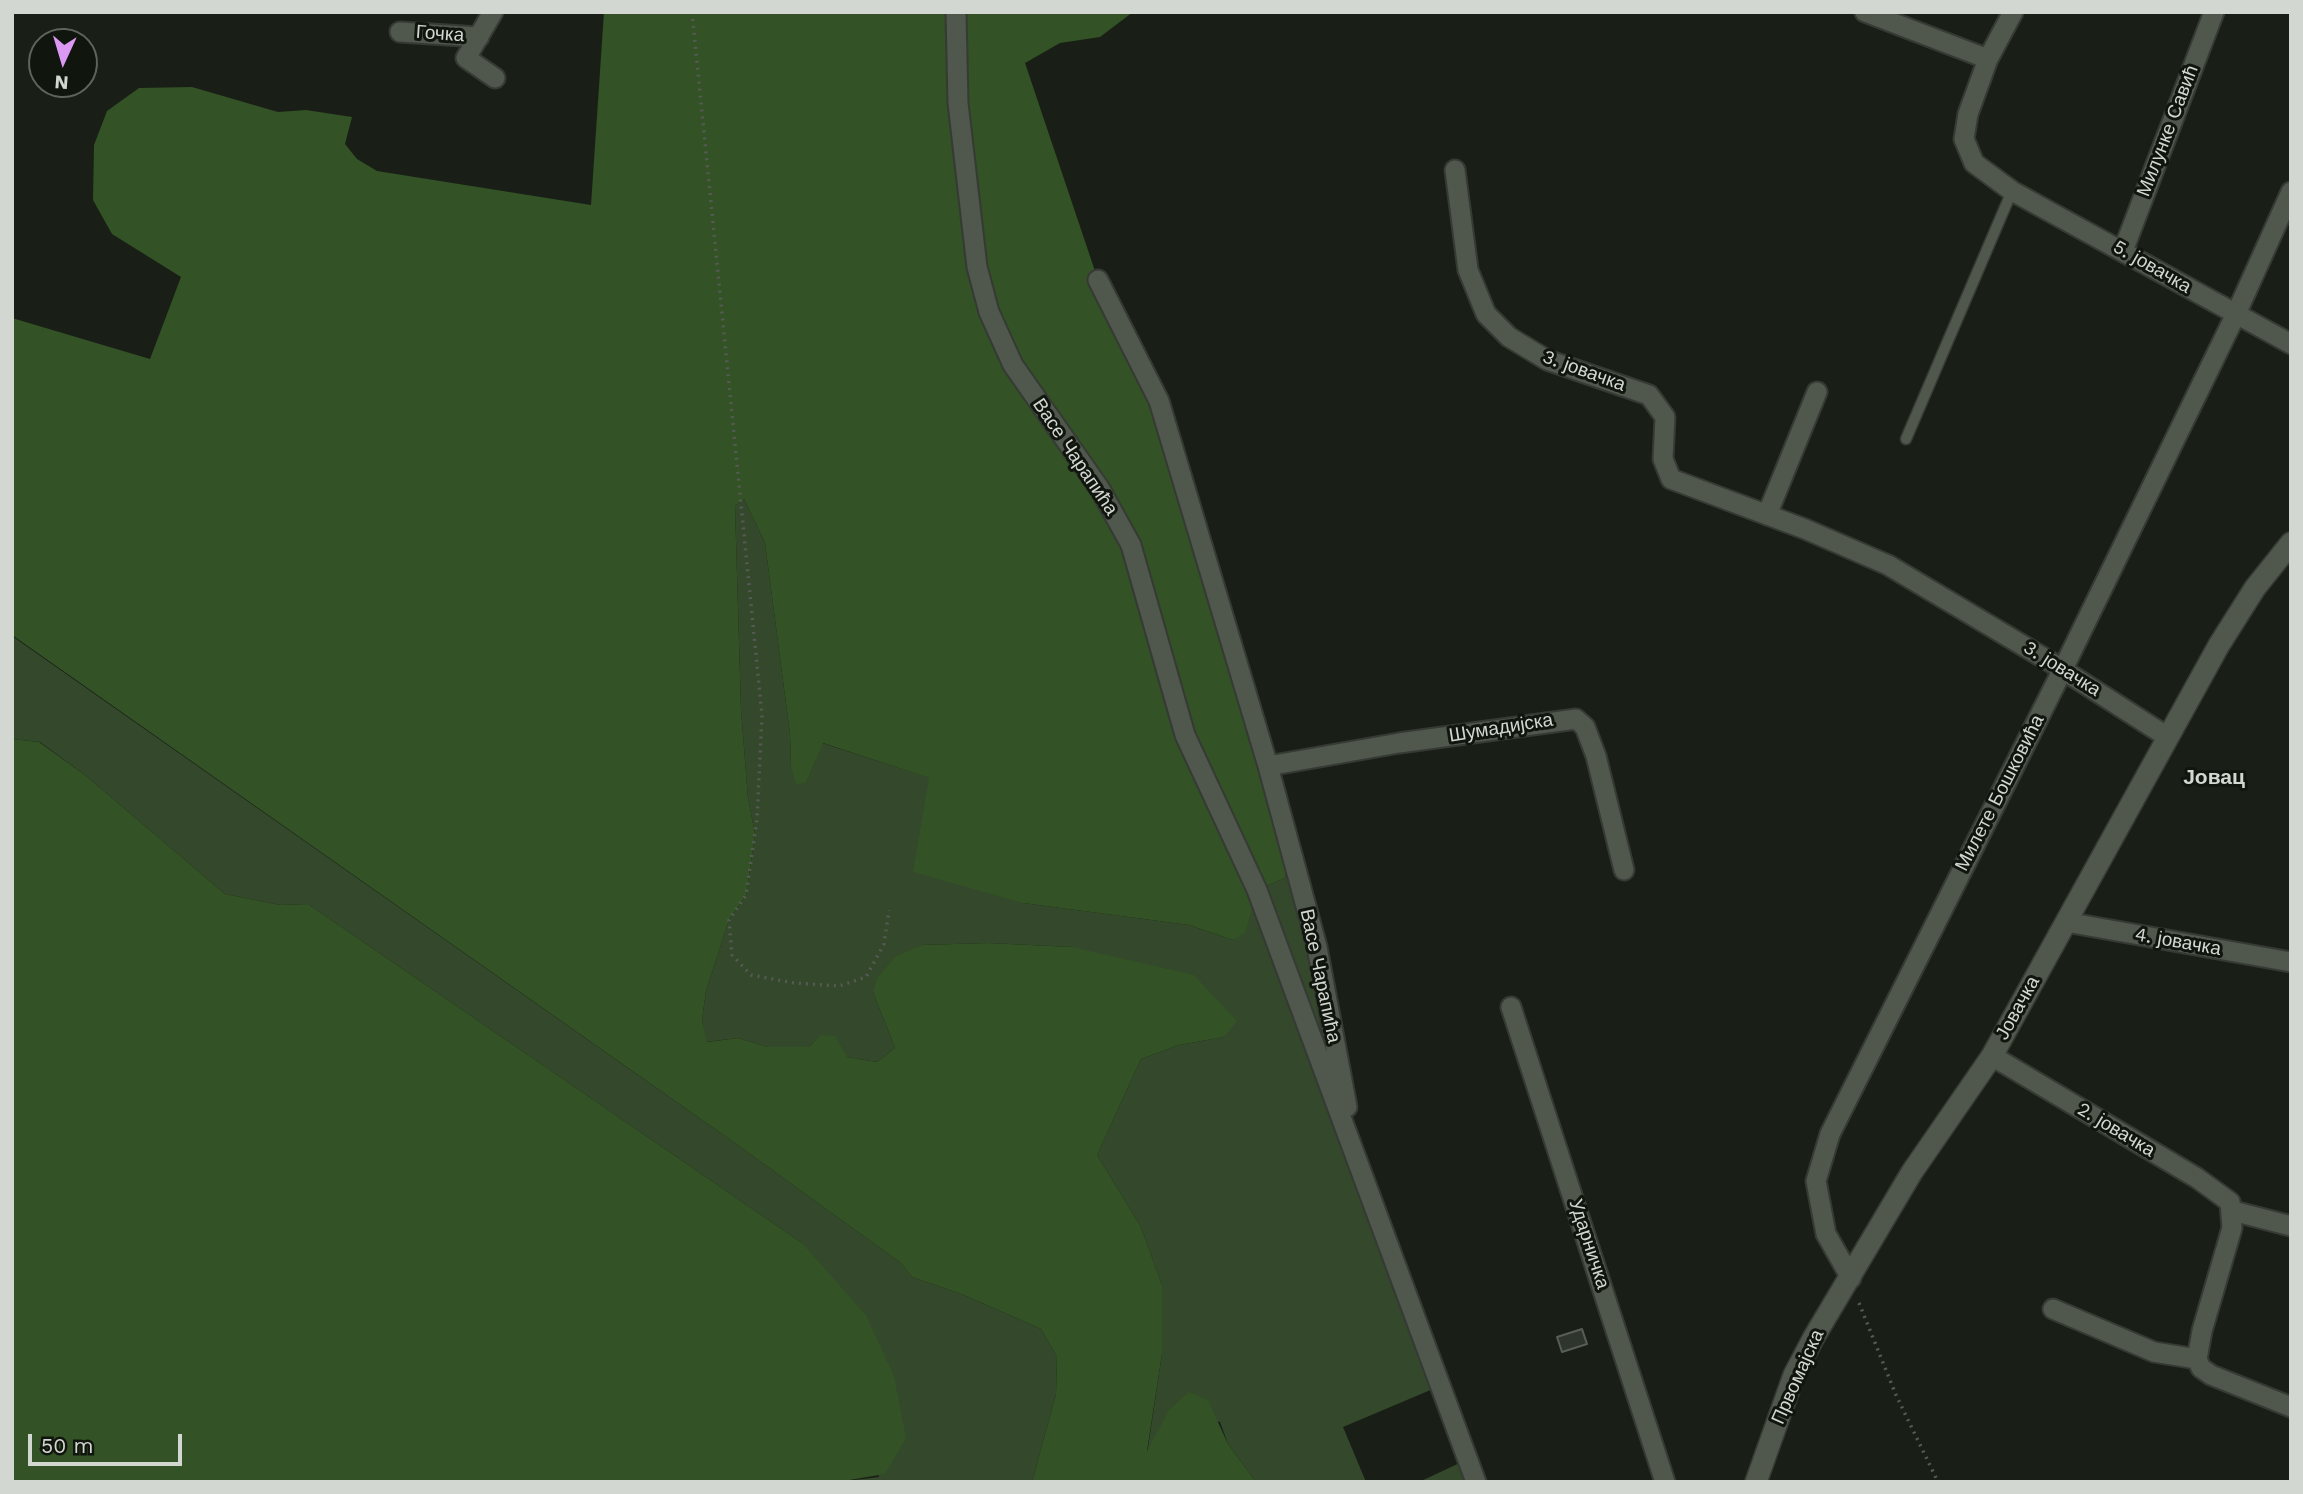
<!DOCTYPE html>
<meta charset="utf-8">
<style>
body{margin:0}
#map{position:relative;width:2303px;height:1494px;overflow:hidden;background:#191f17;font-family:"Work Sans",sans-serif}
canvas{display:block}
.frame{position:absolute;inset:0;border:14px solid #d3d7d1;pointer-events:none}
.north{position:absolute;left:28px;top:28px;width:70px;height:70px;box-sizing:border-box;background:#10160e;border:2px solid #5e635c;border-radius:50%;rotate:184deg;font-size:19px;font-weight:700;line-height:28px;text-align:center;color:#d3d7d1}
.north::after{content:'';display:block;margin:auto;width:24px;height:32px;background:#dc99f4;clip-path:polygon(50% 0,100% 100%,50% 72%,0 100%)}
.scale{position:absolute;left:28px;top:1434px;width:154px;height:32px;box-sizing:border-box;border:4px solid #d3d7d1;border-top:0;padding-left:9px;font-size:21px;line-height:24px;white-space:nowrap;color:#d3d7d1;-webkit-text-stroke:5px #10160e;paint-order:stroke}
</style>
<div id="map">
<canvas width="2303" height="1494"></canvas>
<div class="frame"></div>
<div class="north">N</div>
<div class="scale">50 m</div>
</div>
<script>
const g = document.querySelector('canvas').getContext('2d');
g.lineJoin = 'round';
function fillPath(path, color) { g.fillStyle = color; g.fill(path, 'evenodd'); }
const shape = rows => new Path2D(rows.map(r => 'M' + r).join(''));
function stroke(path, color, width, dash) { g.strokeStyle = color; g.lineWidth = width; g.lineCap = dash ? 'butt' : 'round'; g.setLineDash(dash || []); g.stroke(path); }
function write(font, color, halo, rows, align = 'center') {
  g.font = font + ' "Work Sans",sans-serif'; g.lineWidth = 6; g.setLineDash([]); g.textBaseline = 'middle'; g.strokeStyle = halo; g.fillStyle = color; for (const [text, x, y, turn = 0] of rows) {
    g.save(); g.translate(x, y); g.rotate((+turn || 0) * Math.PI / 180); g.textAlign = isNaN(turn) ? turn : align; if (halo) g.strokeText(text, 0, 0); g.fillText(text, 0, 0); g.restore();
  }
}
const green = shape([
 [744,499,765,543,790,734,791,766,806,783,822,743,930,778,1023,903,1189,925,1233,940,1257,890,1285,878,1291,851,1357,1160,1440,1386,1343,1427,1366,1482,1256,1482,1228,1444,1220,1422,1169,1411,1147,1454,1162,1354,1162,1285,1141,1227,1097,1155,1141,1059,1179,1045,1224,1037,1072,947,988,943,922,945,873,992,895,1048,877,1062,847,1057,821,1036,809,1047,768,1047,738,1038,706,1042,702,1020,706,991,729,920,746,895,755,834,748,798,741,710,735,506],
 [12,636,732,1141,901,1263,912,1277,964,1295,1041,1329,1057,1357,1056,1394,1032,1482,838,1482,879,1477,802,1243,308,904,280,905,225,894,85,775,40,742,12,739],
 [1466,1460,1476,1482,1419,1482]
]);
const forest = shape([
 [604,12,1133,12,1100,37,1060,43,1025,63,1098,280,1159,401,1291,851,1285,878,1257,890,1245,933,1233,940,1189,925,1023,903,913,872,929,778,823,743,806,783,796,784,791,766,790,734,765,543,744,499,735,506,741,710,748,798,755,834,746,895,729,920,706,991,702,1020,707,1042,738,1038,768,1047,809,1047,821,1035,835,1036,847,1057,877,1062,895,1048,873,992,877,978,896,956,922,945,988,943,1072,947,1194,975,1237,1021,1224,1037,1179,1045,1141,1059,1097,1155,1141,1227,1162,1285,1162,1354,1147,1451,1169,1410,1189,1392,1208,1400,1228,1444,1256,1482,1032,1482,1056,1394,1057,1357,1041,1329,964,1295,912,1277,901,1263,732,1141,12,635,12,318,150,359,181,277,112,234,93,200,94,145,107,111,139,88,192,87,278,112,306,110,352,117,345,144,357,159,377,171,591,205],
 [12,739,39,742,85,775,225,894,280,905,308,904,802,1243,866,1315,894,1376,906,1438,885,1474,838,1482,12,1482]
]);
const building = shape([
 [1582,1329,1587,1344,1562,1352,1557,1337,1582,1329]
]);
const path = shape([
 [692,12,762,715,757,819,746,895,729,920,732,955,751,975,794,983,839,986,866,977,884,944,889,910],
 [1859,1303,1896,1395,1938,1482]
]);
const lane = shape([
 [1906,439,2012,191]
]);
const street = shape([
 [493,12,466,58,495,78],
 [956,12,958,103,977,267,989,312,1013,365,1100,489,1131,545,1185,735,1257,890,1476,1482],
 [1865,12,1988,59],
 [2013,12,1988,59,1968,114,1964,139,1974,163,2012,191,2291,344],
 [400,32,479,37],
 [1455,170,1468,270,1486,314,1509,337,1547,360,1649,395,1665,417,1663,459,1671,479,1805,529,1888,565,2049,661,2166,736],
 [2123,251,2214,12],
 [1098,280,1159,401,1268,766,1317,947,1347,1107],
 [1767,515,1817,392],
 [1268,766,1399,743,1576,719,1585,727,1596,756,1624,870],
 [2066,922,2291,962],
 [1511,1007,1665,1482],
 [1992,1056,2197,1178,2230,1202,2232,1228,2202,1331,2197,1359,2201,1368,2211,1375,2291,1407],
 [2233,1211,2291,1226],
 [1851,1278,1826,1234,1816,1181,1830,1134,2063,669,2236,314,2291,192],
 [2053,1309,2154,1352,2197,1359]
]);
const secondary = shape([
 [1756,1482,1794,1375,1814,1337,1912,1172,1992,1056,2219,645,2255,588,2291,543]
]);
const streetNames = [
 ["Гочка",440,34,4],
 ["Милунке Савић",2168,131,-69],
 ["5. јовачка",2152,267,30],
 ["3. јовачка",1584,371,20],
 ["Васе Чарапића",1075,457,56],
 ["3. јовачка",2062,669,32],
 ["Шумадијска",1501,728,-9],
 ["Милете Бошковића",2000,793,-63],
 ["4. јовачка",2178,942,10],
 ["Васе Чарапића",1320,976,78],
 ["Јовачка",2018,1008,-61],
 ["2. јовачка",2116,1130,31],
 ["Ударничка",1589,1244,72],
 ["Првомајска",1798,1377,-66]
];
const neighbourhoodNames = [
 ["Јовац",2214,778]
];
fillPath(green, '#34482b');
fillPath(forest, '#335225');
fillPath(building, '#2e352c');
stroke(building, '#575e54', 2);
stroke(lane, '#363a34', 13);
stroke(street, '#363a34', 23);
stroke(secondary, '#363a34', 24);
stroke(path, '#555a53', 3.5, [2, 5]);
stroke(lane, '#50574d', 10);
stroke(street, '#50574d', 19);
stroke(secondary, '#50574d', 21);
write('19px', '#d3d7d1', '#10160e', streetNames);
write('bold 21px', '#d3d7d1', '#10160e', neighbourhoodNames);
</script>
